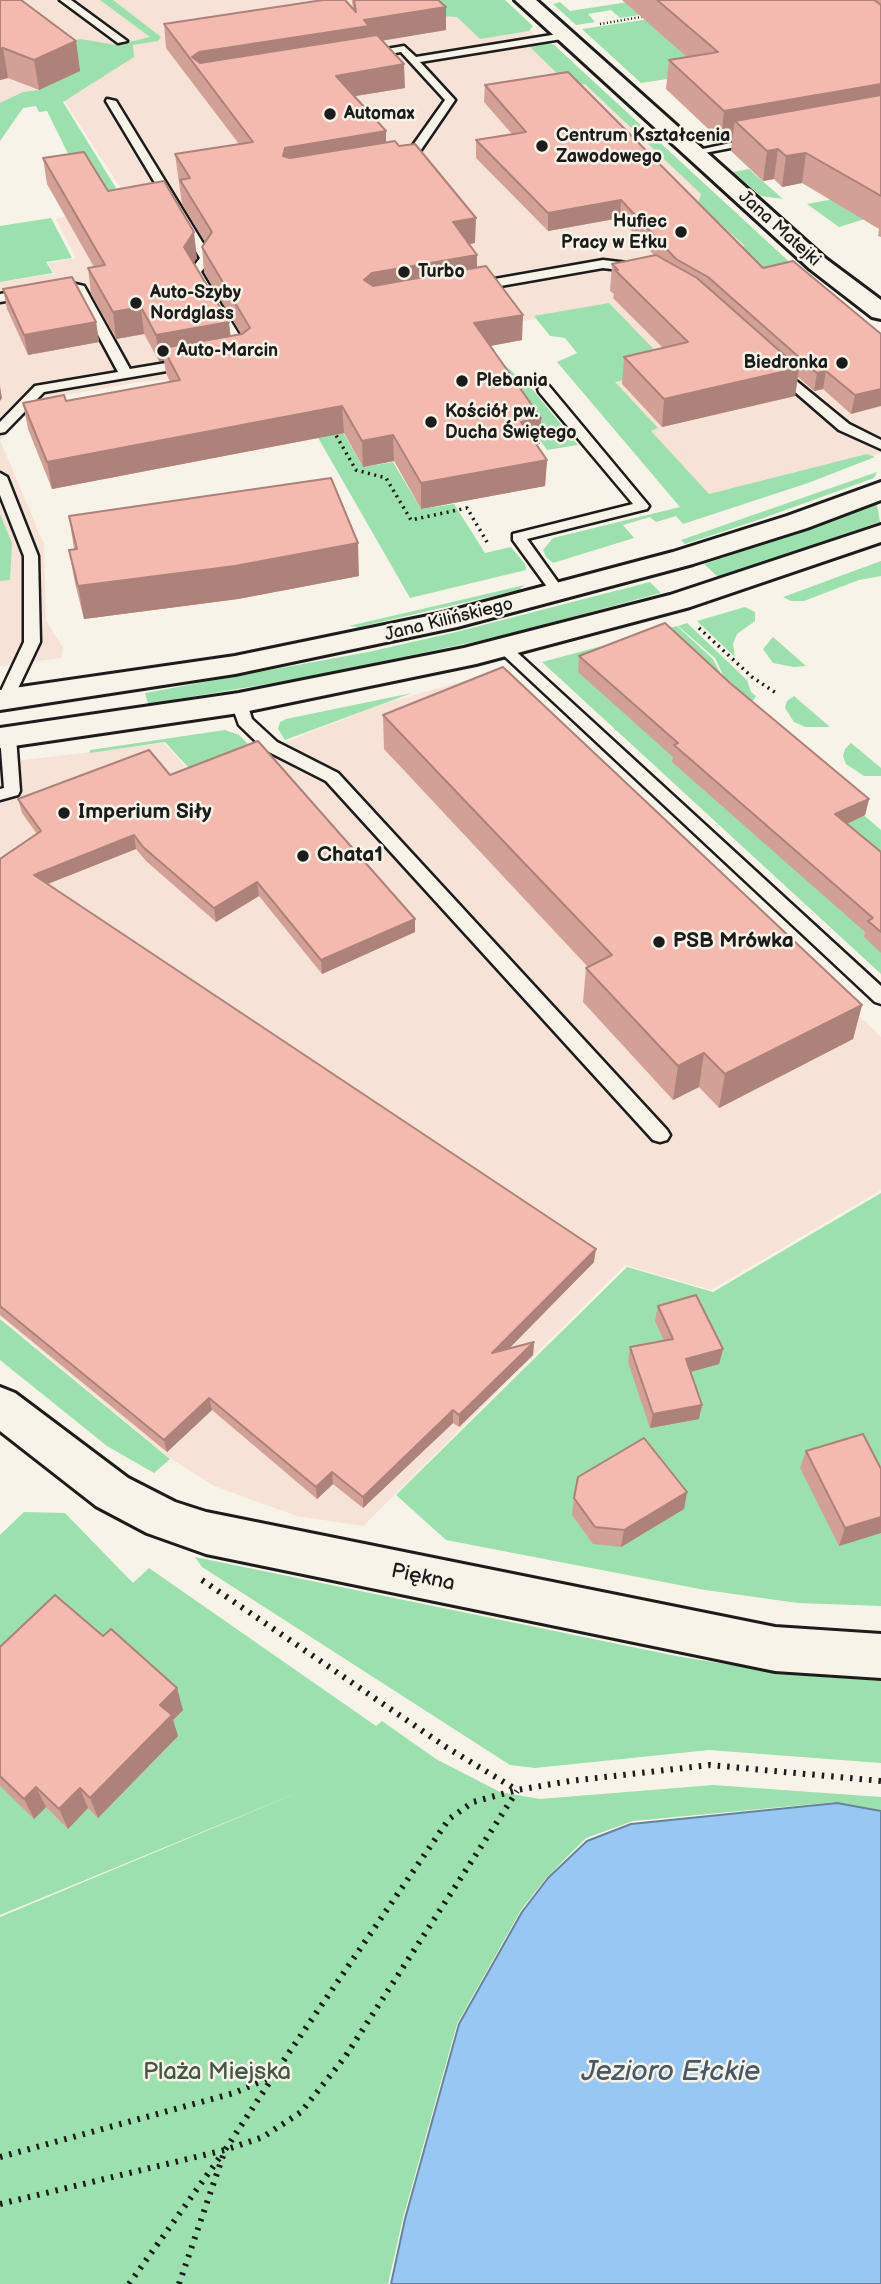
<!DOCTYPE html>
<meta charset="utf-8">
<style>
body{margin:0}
canvas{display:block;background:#f7f3e8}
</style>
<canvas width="881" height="2284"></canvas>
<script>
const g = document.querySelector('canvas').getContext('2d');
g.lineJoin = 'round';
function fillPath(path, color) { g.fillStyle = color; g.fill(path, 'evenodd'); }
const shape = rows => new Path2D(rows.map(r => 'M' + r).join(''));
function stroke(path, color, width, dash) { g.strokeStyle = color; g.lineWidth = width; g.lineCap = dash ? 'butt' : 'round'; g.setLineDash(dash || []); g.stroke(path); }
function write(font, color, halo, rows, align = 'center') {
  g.font = font + ' "Balsamiq Sans",sans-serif'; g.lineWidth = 5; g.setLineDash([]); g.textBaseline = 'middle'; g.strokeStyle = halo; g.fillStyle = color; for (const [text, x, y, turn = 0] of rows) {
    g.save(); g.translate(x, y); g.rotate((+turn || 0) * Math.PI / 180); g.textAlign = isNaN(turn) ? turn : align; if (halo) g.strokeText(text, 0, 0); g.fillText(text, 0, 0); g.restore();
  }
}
const built = shape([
 [0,0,498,0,789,273,881,350,881,453,709,515,592,380,588,309,467,332,174,379,140,382,43,399,0,440,44,544,46,620,63,648,61,658,0,666,0,282,55,274,48,263,76,258,56,219,81,212,108,199,120,187,63,99,19,107,0,134],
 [495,672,881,1037,881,1190,711,1290,625,1265,363,1526,297,1516,214,1486,170,1458,0,1317,0,763,164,743,195,777,383,704]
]);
const green = shape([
 [100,0,113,0,161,37,158,41,133,45,134,57,63,102,116,188,109,193,98,176,76,170,47,111,39,112,36,106,23,108,0,141,0,103,23,92,39,90,52,84,34,50,80,39,117,45,150,37],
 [424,0,505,0,533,26,529,31,480,39,457,17,439,16],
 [641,0,668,0,678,9,620,18,611,10,588,14,595,22,576,25,553,4,560,2,570,11],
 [828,0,868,49,641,83,582,29,676,15],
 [544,43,553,44,797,269,881,333,881,353,764,284,727,251,745,246,698,204,701,194,585,84,570,86,529,46],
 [749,169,783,199,761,196,733,172],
 [881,190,865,219,839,227,807,204],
 [51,218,72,258,46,262,53,273,0,282,0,226],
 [609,303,673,369,615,382,658,428,651,431,709,494,867,454,875,457,808,483,683,524,676,516,656,522,650,517,623,525,634,538,553,563,546,557,543,550,553,538,680,507,557,362,577,353,565,338,550,336,534,316],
 [484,347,532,389,578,445,547,450,483,362,320,392,363,467,393,462,421,509,454,504,485,553,511,547,525,564,526,570,410,598,274,361],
 [877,472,874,478,755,521,685,544,681,540],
 [877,505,880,522,718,577,704,564],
 [0,514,12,543,10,580,0,581],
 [881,561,881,576,859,580,804,601,791,601,783,597],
 [650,582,661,593,497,637,309,677,148,704,145,693,368,652,452,633],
 [525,585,518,590,489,597,359,627,349,626],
 [745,607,755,612,755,621,737,634,733,644,735,657,697,621],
 [687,623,747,680,751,692,756,696,752,702,739,707,881,830,881,974,542,662,677,626,713,659,736,703,715,658,678,626],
 [773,637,806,666,794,667,773,663,763,649],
 [412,693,285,740,278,729,280,722,286,719],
 [794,696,830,727,805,727,794,722,785,708,787,701],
 [225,730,239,735,258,754,197,777,165,742,90,753,90,750],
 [851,743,881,768,881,776,864,776,846,764,843,756,845,749],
 [881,1193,881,1606,798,1603,705,1590,446,1540,396,1495,627,1267,713,1292],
 [0,1319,170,1459,154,1473,107,1446,0,1360],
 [24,1512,65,1513,133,1583,149,1568,376,1726,382,1721,436,1759,500,1792,540,1799,713,1785,881,1797,881,1811,836,1802,633,1821,586,1838,547,1877,521,1910,457,2024,403,2218,388,2284,0,2284,0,1917,309,1788,0,1915,0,1535],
 [195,1557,676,1656,786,1674,881,1681,881,1763,709,1750,535,1768,510,1765,202,1567]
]);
const water = shape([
 [837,1803,881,1811,881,2284,391,2284,405,2219,459,2024,522,1912,548,1878,587,1841,631,1824,837,1803]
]);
const pathFar2 = shape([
 [600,24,647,16]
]);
const pathFar1 = shape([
 [333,430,356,470,386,478,411,520,467,508,487,542],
 [699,628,752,677,776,693]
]);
const path = shape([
 [202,1580,446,1747,517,1790],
 [0,2157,234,2093,273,2076,449,1819,473,1802,517,1790,570,1781,710,1765,881,1781],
 [0,2204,225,2150,263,2137,301,2112,345,2057,517,1791],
 [129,2284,220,2157],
 [179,2284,225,2150,273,2077]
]);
const lane = shape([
 [60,0,71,0,127,41,118,43,60,0],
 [564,33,568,34,568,38,420,62,455,100,414,160,394,162,394,158,406,155,445,100,401,52,367,58,363,57,363,53,404,46,416,57,564,33],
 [107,99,116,101,212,258,201,272,250,353,248,356,237,356,236,351,189,272,200,258,106,101,107,99],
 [758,137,762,138,762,142,694,155,689,152,758,137],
 [603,260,636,264,642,268,636,272,603,268,472,291,466,287,472,283,603,260],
 [67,282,84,286,130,369,190,359,196,363,190,367,44,392,5,432,0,433,0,422,35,386,118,372,75,292,67,290,0,302,0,294,67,282],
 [778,366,849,424,881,440,881,449,839,430,773,373,772,370,778,366],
 [544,385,549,386,649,506,647,509,527,539,565,592,558,596,553,595,513,540,513,534,633,504,539,392,538,389,544,385],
 [0,473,7,477,38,556,40,642,13,699,5,704,0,703,0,693,24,642,24,556,0,495,0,473],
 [504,643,509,645,881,986,881,1004,875,1002,499,651,496,648,499,645,504,643],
 [239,698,247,703,252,719,277,742,338,773,667,1130,670,1135,667,1140,660,1142,653,1140,326,781,265,750,239,725,231,703,239,698],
 [8,732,16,737,20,791,18,795,0,800,0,789,4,788,0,737,8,732]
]);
const street = shape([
 [515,0,536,0,826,259,881,300,881,319,872,317,810,269,515,0],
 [0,1387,15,1393,128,1478,175,1502,206,1512,775,1627,881,1634,881,1678,775,1671,206,1554,147,1533,96,1506,0,1431,0,1387]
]);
const secondary = shape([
 [881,482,881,500,807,528,693,564,457,627,235,674,0,710,0,690,235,656,443,613,673,552,787,516,881,482],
 [881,525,881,542,690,607,476,664,239,713,0,748,0,728,239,693,464,648,670,595,881,525]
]);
const wall = shape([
 [0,0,76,41,80,71,39,90,8,78,0,80],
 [352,0,438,0,446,7,446,30,382,40,405,88,355,96,386,143,475,243,469,244,477,268,522,340,490,346,541,418,540,444,536,445,547,460,545,486,421,509,394,461,363,467,344,433,52,489,28,429,23,403,66,401,170,382,166,373,164,361,159,361,144,334,116,339,91,294,88,268,94,267,47,184,43,158,108,191,197,258,193,263,231,336,241,334,204,272,202,247,205,242,182,204,175,154,239,144,166,48,164,24,353,9],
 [622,0,881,0,881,237,878,236,879,229,802,183,782,187,774,179,763,181,731,151,732,139,721,141,666,89,669,60,687,57],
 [485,85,763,268,881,334,851,414,823,389,814,391,798,377,795,396,662,427,622,384,624,357,663,348,613,298,614,294,610,291,612,264,654,255,620,218,548,231,476,158,476,140,512,134,484,102],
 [3,289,96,322,99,342,28,355,7,309],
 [69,516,359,576,238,599,84,619,75,583,69,550,74,549],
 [579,656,730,683,869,799,865,815,847,824,881,852,881,953,864,937,865,932,672,762,673,757,578,672],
 [383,715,862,1005,853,1039,719,1108,699,1087,673,1100,583,1002,586,968,588,967,384,749],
 [170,775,415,932,322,974,259,896,216,922,146,861,136,849,48,884,594,1262,508,1349,534,1342,533,1355,459,1427,453,1423,363,1508,333,1484,317,1499,212,1410,167,1452,0,1315,0,859,37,834,22,813,18,799],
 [658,1306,723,1349,719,1364,690,1372,699,1419,650,1428,628,1362,630,1347,664,1341,655,1321],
 [806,1451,881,1469,881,1533,839,1546,800,1468],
 [687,1492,684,1509,621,1547,593,1544,572,1515,574,1498],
 [0,1647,183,1710,173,1720,178,1736,98,1818,88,1808,68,1829,46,1807,34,1819,0,1786]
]);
const shadedWall = shape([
 [446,7,446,30,369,43,369,49,202,75,192,57,199,52,364,20],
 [76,41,80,71,39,90,34,60],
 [3,48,8,78,0,80,0,49],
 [404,64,405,88,337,99,336,76],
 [881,84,881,113,735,121,732,139,721,141,724,111],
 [386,131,386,156,287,172,283,156,285,148],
 [778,149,774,179,763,181,767,151],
 [806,153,802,183,782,187,786,156],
 [621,200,620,218,548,231,548,213],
 [476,218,475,243,453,247,453,222],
 [194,232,197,258,187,273,184,247],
 [477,255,477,280,373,298,364,280,372,273],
 [141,307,144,334,116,339,113,312],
 [523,315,522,340,474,349,474,323],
 [96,322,99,342,28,355,24,335],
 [229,322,232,349,163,348,164,361,159,361,156,335],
 [799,368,795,396,662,427,664,399],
 [826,371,823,389,814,391,817,373],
 [0,386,2,398,0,401],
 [881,389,881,406,851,414,855,395],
 [342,406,344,433,52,489,47,462],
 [541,418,540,444,520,448,521,422],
 [393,435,394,461,363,467,362,441],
 [547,460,545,486,421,509,421,483],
 [358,543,359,576,238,599,84,619,78,586],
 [869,799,865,815,832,831,835,814],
 [134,835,136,849,37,888,34,875],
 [257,882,259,896,216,922,214,908],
 [415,919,415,932,322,974,321,960],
 [862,1005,853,1039,719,1108,725,1074],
 [704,1053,699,1087,673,1100,678,1066],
 [596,1249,594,1262,492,1366,492,1353],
 [534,1342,533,1355,459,1427,459,1415],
 [723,1349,719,1364,683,1374,686,1359],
 [209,1398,212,1410,167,1452,164,1440],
 [702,1405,699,1419,650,1428,653,1414],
 [453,1410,453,1423,363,1508,363,1497],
 [332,1472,333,1484,317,1499,316,1487],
 [687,1492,684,1509,621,1547,624,1530],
 [881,1517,881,1533,839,1546,845,1528],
 [177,1688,183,1710,173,1720,178,1736,98,1818,90,1798,160,1705],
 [36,1787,46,1807,34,1819,24,1799],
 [80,1788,88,1808,68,1829,59,1809]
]);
const building = shape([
 [0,0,21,0,76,41,34,60,3,48,0,49,0,0],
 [323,0,345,0,356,12,354,0,438,0,446,7,364,20,369,26,199,52,192,57,200,63,377,35,404,64,336,76,386,131,285,148,283,156,290,158,395,141,399,146,415,144,476,218,453,222,477,255,372,273,364,280,373,286,486,266,523,315,474,323,541,418,521,422,547,460,421,483,393,435,362,441,342,406,47,462,23,403,64,395,66,401,180,380,163,348,242,334,250,328,202,247,212,232,180,180,190,178,175,154,253,142,164,24,323,0],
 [657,0,874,0,881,5,881,84,724,111,669,60,718,52,657,0],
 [568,72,763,268,793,261,881,334,881,389,855,395,826,371,817,373,708,277,676,259,621,200,548,213,476,140,526,132,485,85,568,72],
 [881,95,881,196,806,153,786,156,778,149,767,151,735,121,881,95],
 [84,152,108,191,164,181,194,232,184,247,229,322,156,335,141,307,113,312,88,268,105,265,43,158,84,152],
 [656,255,697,278,799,368,664,399,624,357,688,342,615,270,618,270,612,264,656,255],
 [72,277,96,322,24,335,3,289,72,277],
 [331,478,358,543,235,566,78,586,69,550,77,549,69,516,331,478],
 [665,623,730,683,869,799,835,814,881,852,881,932,868,921,873,918,674,745,678,743,579,656,665,623],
 [503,667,862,1005,725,1074,704,1053,678,1066,586,968,612,955,383,715,503,667],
 [258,741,415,919,321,960,257,882,214,908,143,847,134,835,34,875,596,1249,492,1353,534,1342,459,1415,453,1410,363,1497,332,1472,316,1487,209,1398,164,1440,0,1306,0,859,41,831,18,799,149,750,170,775,258,741],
 [696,1295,723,1349,686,1359,702,1405,653,1414,630,1347,673,1339,658,1306,696,1295],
 [863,1434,881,1469,881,1517,845,1528,806,1451,863,1434],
 [644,1438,687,1492,624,1530,595,1527,574,1498,578,1477,644,1438],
 [55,1595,103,1636,111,1629,177,1688,160,1705,172,1715,90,1798,80,1788,59,1809,36,1787,24,1799,0,1776,0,1647,55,1595]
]);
const markers = [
 [330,114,7,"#1c1c1c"],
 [542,146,7,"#1c1c1c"],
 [681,232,7,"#1c1c1c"],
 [404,272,7,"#1c1c1c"],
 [136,303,7,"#1c1c1c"],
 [163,351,7,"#1c1c1c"],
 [842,363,7,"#1c1c1c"],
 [462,381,7,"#1c1c1c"],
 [431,422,7,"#1c1c1c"],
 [64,813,7,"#1c1c1c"],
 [303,856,7,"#1c1c1c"],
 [659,942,7,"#1c1c1c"]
];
const farPoinames = [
 ["Automax",344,114],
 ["Centrum Kształcenia",556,136],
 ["Zawodowego",556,157],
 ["Hufiec",667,222,"right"],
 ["Pracy w Ełku",667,243,"right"],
 ["Turbo",418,272],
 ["Auto-Szyby",150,293],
 ["Nordglass",150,314],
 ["Auto-Marcin",177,351],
 ["Biedronka",828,363,"right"],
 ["Plebania",476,381],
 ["Kościół pw.",445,412],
 ["Ducha Świętego",445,433]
];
const farStreetnames = [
 ["Jana Matejki",779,229,42],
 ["Jana Kilińskiego",449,620,-14]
];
const poiNames = [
 ["Imperium Siły",78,813],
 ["Chata1",317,856],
 ["PSB Mrówka",673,942]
];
const streetNames = [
 ["Piękna",423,1578,12]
];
const nearParknames = [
 ["Plaża Miejska",217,2073]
];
const nearWaternames = [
 ["Jezioro Ełckie",671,2073]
];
fillPath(built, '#f6e2d7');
fillPath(green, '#9ce1ad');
fillPath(water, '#97c7f2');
stroke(water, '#66839c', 2);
stroke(lane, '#1c1c1c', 5);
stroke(street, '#1c1c1c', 6);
stroke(secondary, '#1c1c1c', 6);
stroke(pathFar2, '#1c1c1c', 2.5, [1, 2.5]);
stroke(pathFar1, '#1c1c1c', 3.5, [2, 4.5]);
stroke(path, '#1c1c1c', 6, [2.5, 7]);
fillPath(lane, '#f7f3e8');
fillPath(street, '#f7f3e8');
fillPath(secondary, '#f7f3e8');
fillPath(wall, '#d3a096');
fillPath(shadedWall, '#ac827a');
fillPath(building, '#f5baaf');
stroke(building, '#ac827a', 2);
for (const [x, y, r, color] of markers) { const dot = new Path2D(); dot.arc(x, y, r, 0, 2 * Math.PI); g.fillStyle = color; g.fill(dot); stroke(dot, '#f7f3e8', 2.5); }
write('bold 18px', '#1c1c1c', '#f7f3e8', farPoinames, 'left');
write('18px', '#1c1c1c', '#f7f3e8', farStreetnames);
write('bold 21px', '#1c1c1c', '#f7f3e8', poiNames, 'left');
write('21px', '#1c1c1c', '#f7f3e8', streetNames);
write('24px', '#425748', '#f7f3e8', nearParknames);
write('italic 28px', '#475867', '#f7f3e8', nearWaternames);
</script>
